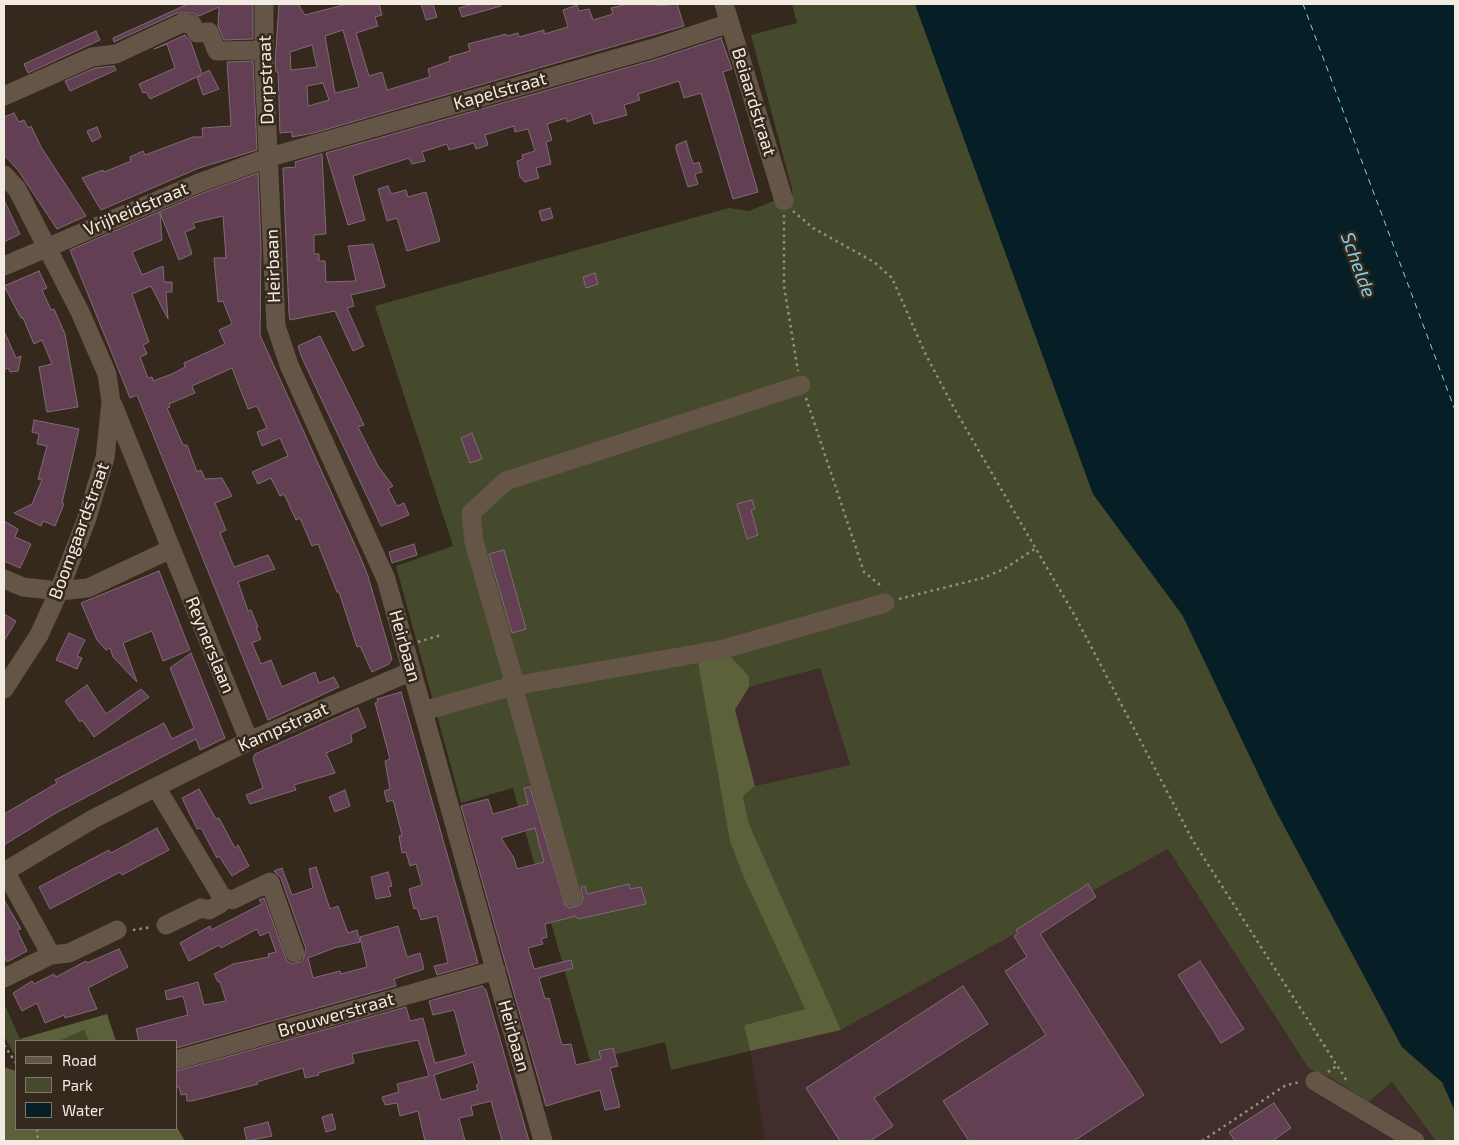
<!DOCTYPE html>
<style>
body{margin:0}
#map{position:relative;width:1459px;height:1145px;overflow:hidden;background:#35281c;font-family:"Exo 2",sans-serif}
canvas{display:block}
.frame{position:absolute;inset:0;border:5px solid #f3eae2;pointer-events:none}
.legend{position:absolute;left:15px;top:1040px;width:162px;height:90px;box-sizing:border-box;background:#35281c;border:1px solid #81766b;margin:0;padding:6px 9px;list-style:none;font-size:15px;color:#f3eae2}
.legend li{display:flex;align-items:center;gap:10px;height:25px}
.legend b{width:25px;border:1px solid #81766b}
</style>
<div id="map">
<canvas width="1459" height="1145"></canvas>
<div class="frame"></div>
<ul class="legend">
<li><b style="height:6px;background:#645547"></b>Road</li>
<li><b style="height:14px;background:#464a2c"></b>Park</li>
<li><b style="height:14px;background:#061f26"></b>Water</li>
</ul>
</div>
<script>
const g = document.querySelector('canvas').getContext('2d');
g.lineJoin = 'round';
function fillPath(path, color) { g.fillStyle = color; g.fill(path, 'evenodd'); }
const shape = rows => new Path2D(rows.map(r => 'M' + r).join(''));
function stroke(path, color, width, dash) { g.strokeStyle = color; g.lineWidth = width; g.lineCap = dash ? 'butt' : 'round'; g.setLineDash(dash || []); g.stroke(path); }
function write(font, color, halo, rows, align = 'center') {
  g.font = font + ' "Exo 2",sans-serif'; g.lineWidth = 5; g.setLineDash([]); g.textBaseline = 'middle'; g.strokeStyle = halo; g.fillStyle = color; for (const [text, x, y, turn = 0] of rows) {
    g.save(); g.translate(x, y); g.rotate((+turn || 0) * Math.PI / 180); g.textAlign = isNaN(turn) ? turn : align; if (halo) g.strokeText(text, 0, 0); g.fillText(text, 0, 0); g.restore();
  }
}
const industrial = shape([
 [820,668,850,766,755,786,735,710,749,687],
 [1168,849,1309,1069,1330,1077,1368,1102,1392,1082,1436,1141,765,1141,750,1051,841,1030]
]);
const green = shape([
 [792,4,915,4,1093,494,1183,616,1274,807,1402,1047,1442,1082,1455,1111,1455,1141,1436,1141,1392,1082,1368,1102,1330,1077,1309,1069,1168,849,841,1030,749,824,743,796,755,786,850,765,820,668,749,687,749,676,731,657,745,880,805,1009,744,1025,750,1051,671,1070,665,1042,590,1061,513,788,461,803,396,566,453,546,375,306,729,208,749,211,793,193,751,35,797,23],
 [4,1003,20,1039,24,1041,16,1041,16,1057,4,1036],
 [84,1030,89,1041,59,1041]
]);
const forest = shape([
 [731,657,749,676,749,687,735,710,755,786,743,796,749,824,841,1030,750,1051,744,1025,805,1009,745,880,730,841,698,662],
 [107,1014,116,1041,89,1041,84,1030,59,1041,24,1041,20,1039],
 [4,1067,16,1071,16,1129,176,1129,176,1126,185,1141,4,1141]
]);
const water = shape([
 [915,4,1455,4,1455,1111,1442,1082,1402,1047,1274,807,1183,616,1093,494]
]);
const ferry = shape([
 [1303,4,1455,410]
]);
const building = shape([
 [188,4,253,4,253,39,224,40,218,26,219,7,199,16,193,13,177,13,114,42,113,38,188,4],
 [279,4,298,4,305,15,347,4,379,4,382,15,375,17,378,26,356,33,369,76,382,72,387,90,430,77,428,69,450,61,449,57,470,51,468,44,506,34,507,36,518,33,519,37,544,30,544,34,568,27,563,10,577,5,579,11,589,9,593,20,613,14,611,8,628,4,656,4,657,6,677,4,684,26,314,133,292,137,292,132,280,133,278,72,276,72,275,64,279,4],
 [343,30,359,87,335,93,325,36,343,30],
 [312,45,317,67,291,70,290,52,312,45],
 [323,83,329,100,308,106,307,86,323,83],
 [421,4,433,4,437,17,426,20,421,4],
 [473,4,501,4,501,6,462,17,459,8,473,4],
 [96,31,100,40,28,73,24,64,96,31],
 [185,35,191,42,202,74,209,70,219,89,203,95,197,77,201,75,150,99,146,92,143,93,139,84,175,68,167,44,154,49,185,35],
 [721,38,732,69,723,72,758,192,733,199,701,93,684,98,679,81,638,94,640,100,624,105,627,115,594,124,591,113,567,122,566,118,547,124,552,140,546,142,551,164,536,168,539,178,525,182,520,177,517,161,523,159,522,155,535,151,528,129,515,132,514,126,485,135,488,145,476,149,474,143,449,150,447,144,422,152,425,161,412,164,409,158,353,176,365,220,348,225,326,153,657,59,721,38],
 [253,61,257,150,199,168,101,210,82,178,103,170,104,172,131,161,130,157,143,151,145,155,193,137,203,137,202,128,231,126,227,62,253,61],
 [114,66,116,70,70,91,65,81,95,68,114,66],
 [14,113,19,122,24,120,28,128,31,126,41,147,86,216,57,229,18,170,4,155,4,117,14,113],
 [97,127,101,137,92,142,87,131,97,127],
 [686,141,691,158,694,164,699,162,702,172,695,174,698,184,688,187,676,149,676,145,686,141],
 [322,154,326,234,314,235,314,254,319,254,319,261,325,261,326,282,356,281,348,246,373,244,385,287,351,295,354,306,347,308,364,346,353,351,335,311,290,320,289,313,283,168,296,167,295,162,322,154],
 [258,173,261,247,260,335,359,554,368,576,392,659,389,664,372,672,360,646,357,647,339,592,337,592,318,544,312,546,300,518,296,520,284,494,280,496,271,478,258,484,252,472,288,456,280,438,262,446,257,432,267,428,257,406,248,409,232,368,192,386,195,393,169,404,170,407,167,408,183,445,187,445,197,472,201,470,205,479,222,478,232,496,215,503,226,530,220,533,234,567,268,555,275,569,238,582,248,611,251,610,258,627,256,627,261,639,252,643,261,664,271,660,282,687,315,672,319,683,334,677,339,687,268,720,137,395,130,398,70,250,203,193,258,173],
 [160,213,179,260,192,254,185,232,195,228,193,223,223,216,226,258,214,258,218,302,223,301,232,324,219,330,225,344,184,363,185,367,172,374,153,381,152,377,148,378,140,357,147,354,143,345,149,342,132,294,151,286,168,319,166,292,172,292,172,282,164,282,163,266,142,275,132,252,162,240,160,213],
 [388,186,391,194,406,190,408,197,426,192,440,241,407,251,397,218,387,221,378,189,388,186],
 [4,200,20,234,4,242,4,200],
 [550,208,553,218,542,221,539,211,550,208],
 [39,271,47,288,42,290,51,310,54,309,65,334,78,407,47,412,39,367,52,364,42,340,34,344,23,318,21,318,4,286,39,271],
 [595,273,598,284,586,288,583,277,595,273],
 [4,331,16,358,21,356,18,371,10,372,8,368,4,370,4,331],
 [320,336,364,425,358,427,378,466,393,486,388,489,397,506,404,503,409,515,392,522,381,526,302,358,298,346,320,336],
 [34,420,79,429,62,503,64,504,55,526,43,521,41,526,14,513,32,504,42,480,38,479,47,446,37,444,39,434,32,432,34,420],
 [472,433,482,459,470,463,461,438,472,433],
 [752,500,755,509,751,510,758,535,747,539,737,504,752,500],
 [4,521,18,529,15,537,31,544,20,568,4,561,4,521],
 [414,544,417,555,392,563,389,552,414,544],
 [504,550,526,629,512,633,489,554,504,550],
 [159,571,190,650,163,661,152,631,123,643,137,682,113,657,110,648,106,650,97,640,81,603,159,571],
 [4,614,16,621,4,641,4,614],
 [69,633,85,640,77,656,82,658,77,669,56,660,69,633],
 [191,653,225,738,200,750,196,739,56,813,4,845,4,814,57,783,55,780,164,723,172,739,194,728,170,668,191,653],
 [87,685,106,714,141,689,149,697,94,737,82,720,80,722,65,701,87,685],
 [401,692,478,963,437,975,434,966,448,963,437,916,421,920,417,908,414,909,409,889,422,885,416,864,410,866,406,852,402,853,399,836,402,835,393,800,387,802,384,791,390,789,385,761,390,759,375,703,378,702,377,699,401,692],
 [358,708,366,727,351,734,352,742,326,753,335,773,294,785,296,790,250,804,246,795,263,788,253,759,255,754,358,708],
 [530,787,565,905,570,908,580,905,583,899,581,887,585,886,587,894,629,884,630,889,641,887,646,904,578,919,576,916,545,924,547,937,541,939,543,944,528,948,534,969,571,960,573,968,539,978,545,999,549,998,562,1045,571,1044,576,1065,601,1059,599,1051,613,1048,618,1066,610,1068,620,1107,605,1110,600,1090,546,1106,509,976,461,806,488,799,493,814,528,804,524,788,530,787],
 [535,828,544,862,517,869,514,858,501,838,535,828],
 [199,789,216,819,219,818,235,848,238,845,249,866,232,876,219,856,217,858,201,828,197,829,182,798,199,789],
 [345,790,350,806,335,812,329,797,345,790],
 [157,828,169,850,122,875,120,872,50,909,39,887,109,850,111,853,157,828],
 [316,867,330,909,338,906,348,933,357,930,360,942,334,948,308,958,313,978,340,971,341,974,367,967,360,937,398,926,407,957,420,953,424,969,394,979,396,986,176,1048,176,1041,139,1041,136,1029,188,1015,183,996,167,1000,165,991,198,982,204,1005,226,1001,220,982,218,982,214,974,233,964,269,957,268,954,276,952,269,932,260,936,257,929,221,948,219,945,189,961,180,943,210,926,211,930,262,904,259,900,264,898,287,961,293,964,303,961,306,949,281,878,274,871,282,868,292,895,313,888,309,869,316,867],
 [388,872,392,886,388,887,391,896,376,899,371,877,388,872],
 [1088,884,1096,897,1040,934,1144,1095,1074,1141,969,1141,943,1101,1046,1035,1005,971,1027,957,1014,936,1018,933,1016,930,1088,884],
 [4,900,21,929,17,930,27,951,7,962,4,957,4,900],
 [119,949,128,967,88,988,97,1009,65,1018,64,1015,45,1023,37,1003,22,1011,13,993,32,981,34,984,54,974,56,977,86,961,87,963,119,949],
 [1200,961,1244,1029,1221,1043,1178,975,1200,961],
 [482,986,486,990,529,1141,502,1141,491,1101,471,1106,473,1115,459,1118,465,1141,425,1141,418,1111,400,1116,397,1103,385,1105,382,1097,399,1092,397,1084,429,1076,418,1040,352,1054,354,1063,318,1073,319,1075,305,1078,303,1068,257,1082,258,1084,192,1101,187,1101,186,1094,181,1095,179,1087,176,1087,176,1071,406,1007,410,1021,423,1018,435,1063,466,1055,454,1010,433,1015,429,1001,482,986],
 [473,1062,479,1084,476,1085,478,1090,441,1100,434,1075,473,1062],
 [963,986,988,1024,874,1098,893,1126,870,1141,840,1141,806,1088,963,986],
 [1274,1103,1291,1128,1272,1141,1235,1141,1229,1132,1274,1103],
 [332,1114,336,1129,326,1132,322,1117,332,1114],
 [268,1122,272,1136,247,1141,244,1128,268,1122]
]);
const path = shape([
 [793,211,813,228,874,262,892,278,926,355,954,408,1075,616,1193,841,1347,1081],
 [784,215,784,286,798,371],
 [806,398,864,572,879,584,880,588],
 [899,599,983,578,1004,569,1036,548],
 [418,642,441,635],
 [133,930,152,927],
 [4,1045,16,1063],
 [1328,1072,1338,1065],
 [37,1129,38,1141],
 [1202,1141,1286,1085,1301,1082]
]);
const minor = shape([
 [264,4,264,64,276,326,289,365,386,579,543,1141],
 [724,4,784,201],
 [4,96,92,57,116,54,182,23,192,24,197,33,209,32,217,51,264,50],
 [4,175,17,189,80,312,107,374,111,402,105,458,87,518,59,591,39,635,4,689],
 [4,266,199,183,270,157,654,48,730,23],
 [113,405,249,741],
 [4,579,23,587,59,591,88,588,171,549],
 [423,711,513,686,724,649,885,603],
 [156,787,222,897,232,900,270,882,295,953],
 [5,871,51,955],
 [4,872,93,819,156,787,249,741,412,671],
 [572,897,513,686,512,674,474,542,471,513,506,481,801,385],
 [166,925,201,908,209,910,220,904,222,897],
 [4,978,51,955,69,953,117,930],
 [176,1060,496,970],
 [1315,1081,1415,1141]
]);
const streetNames = [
 ["Dorpstraat",266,80,-92],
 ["Kapelstraat",500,91,-16],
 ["Beiaardstraat",754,102,73],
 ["Vrijheidstraat",136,209,-23],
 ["Heirbaan",273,266,-92],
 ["Boomgaardstraat",79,531,-70],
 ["Reynerslaan",210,645,68],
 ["Heirbaan",405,646,74],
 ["Kampstraat",283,727,-24],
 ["Brouwerstraat",336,1015,-16],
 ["Heirbaan",514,1036,74]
];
const waterNames = [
 ["Schelde",1358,265,70]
];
fillPath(industrial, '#412d2b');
fillPath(green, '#464a2c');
fillPath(forest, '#5c613b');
fillPath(water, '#061f26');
stroke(ferry, '#81d1eb', 1, [6, 5]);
fillPath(building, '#623f52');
stroke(building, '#806c76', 1);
stroke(path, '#988d83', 2.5, [2.5, 4]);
stroke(minor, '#645547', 19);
write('18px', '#f3eae2', '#35281c', streetNames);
write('italic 19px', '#81d1eb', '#35281c', waterNames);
</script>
